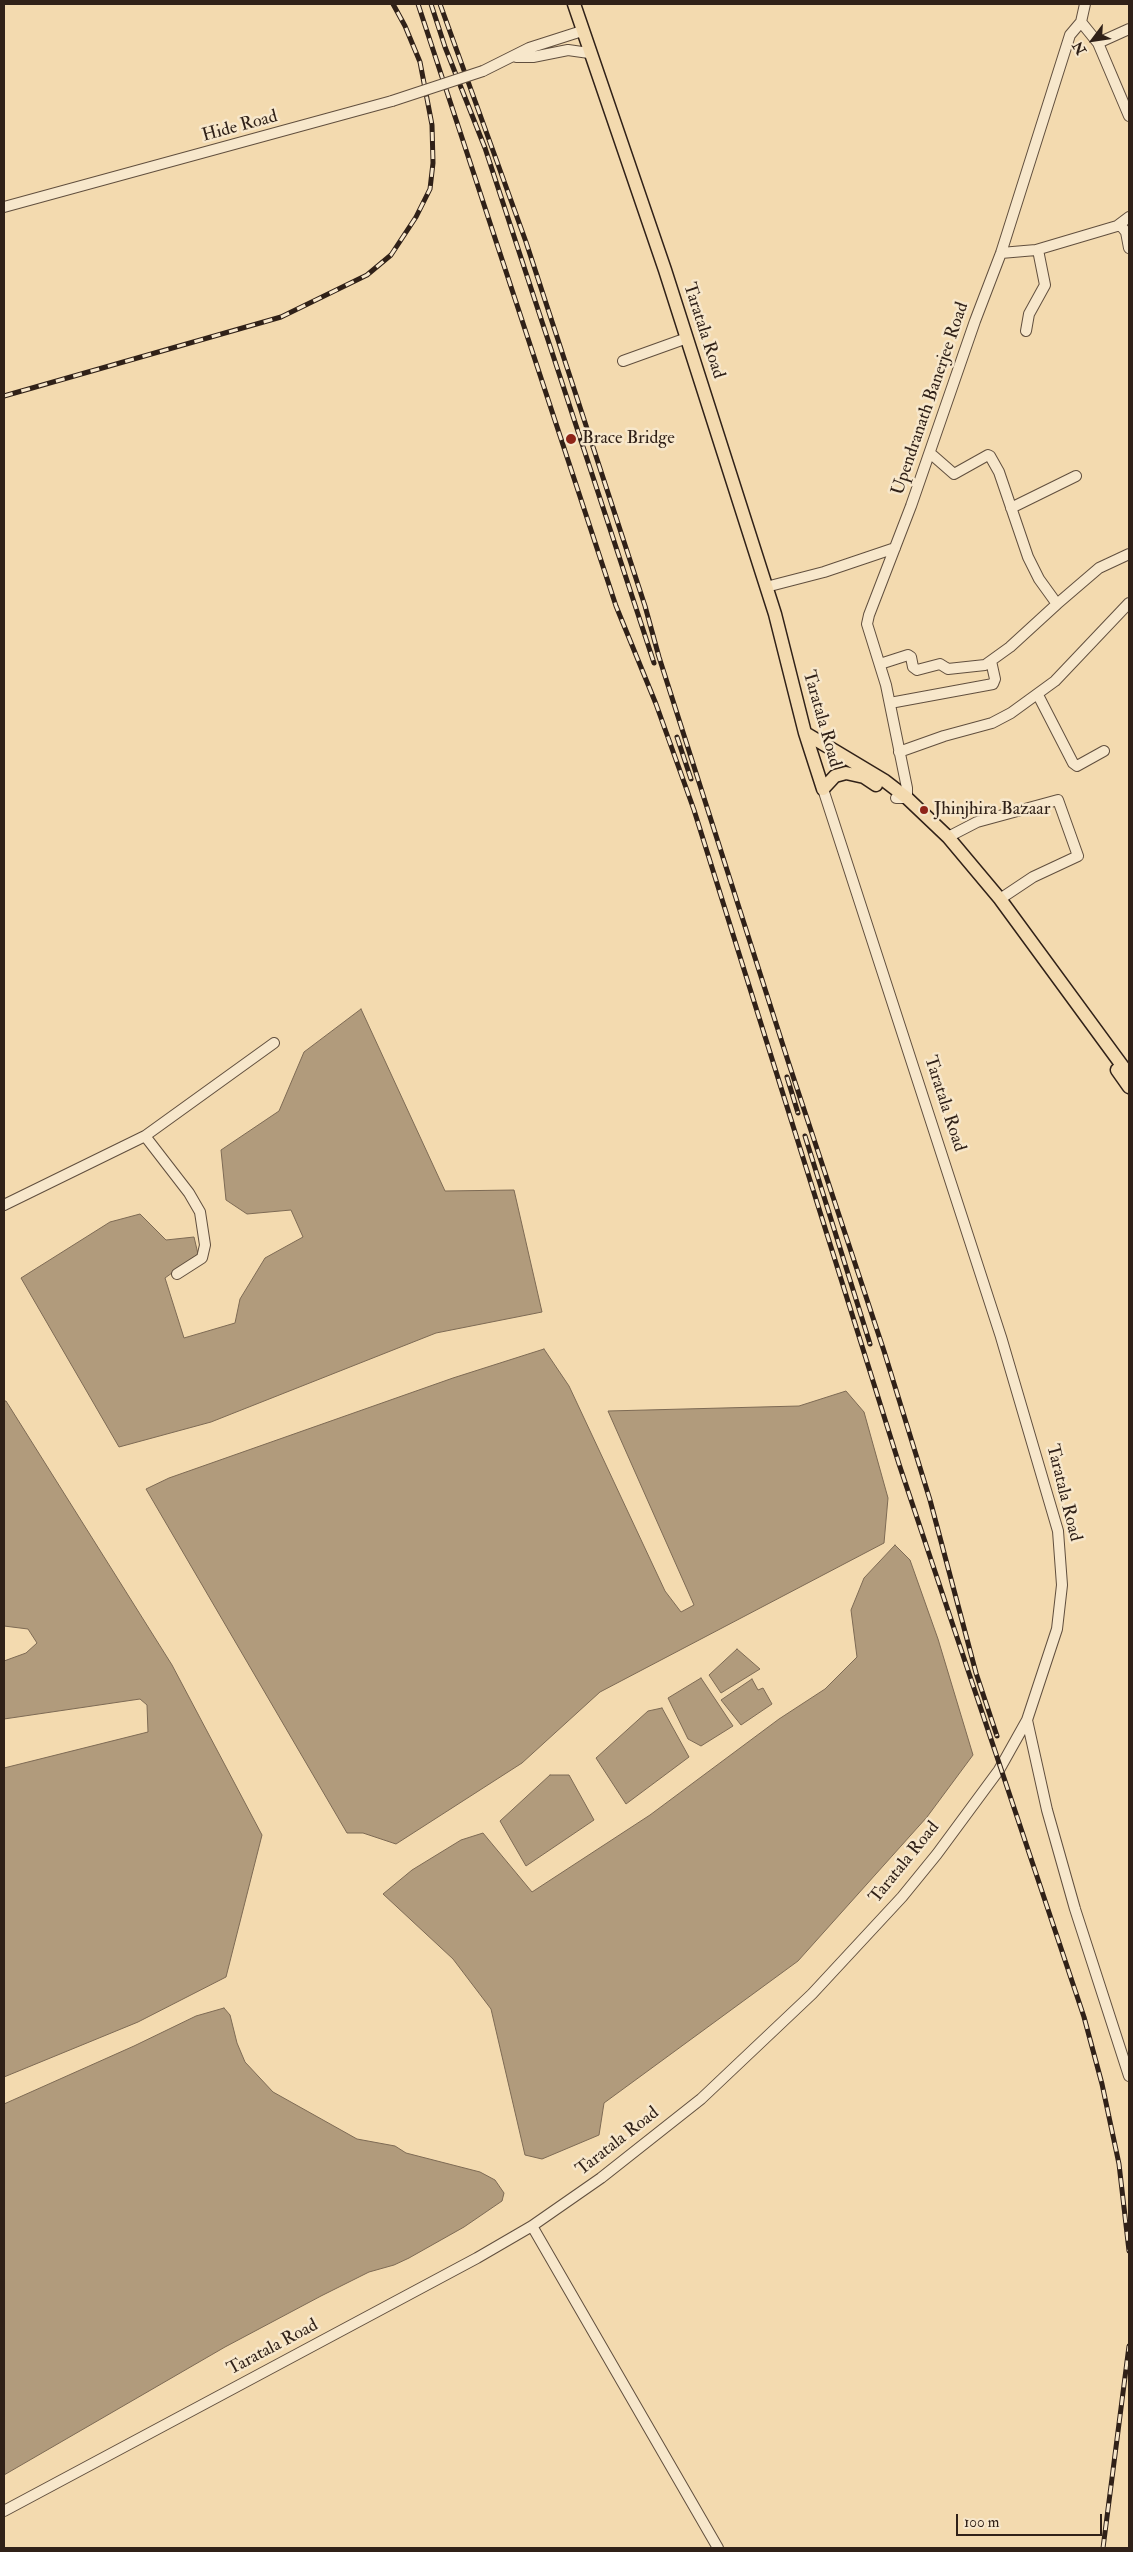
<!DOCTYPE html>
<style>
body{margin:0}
#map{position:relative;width:1133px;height:2552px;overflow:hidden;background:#f3daaf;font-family:"IM FELL Double Pica",serif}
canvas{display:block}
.frame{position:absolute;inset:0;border:5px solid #302118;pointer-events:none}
.north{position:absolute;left:1068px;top:15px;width:50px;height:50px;-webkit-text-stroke:4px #f7e7cb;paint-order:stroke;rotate:239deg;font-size:14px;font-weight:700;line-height:20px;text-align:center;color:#302118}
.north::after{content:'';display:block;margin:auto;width:18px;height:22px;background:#302118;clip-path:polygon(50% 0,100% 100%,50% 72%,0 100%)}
.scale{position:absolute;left:956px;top:2514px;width:146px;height:22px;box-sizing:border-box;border:2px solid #302118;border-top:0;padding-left:6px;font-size:15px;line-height:18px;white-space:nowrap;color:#302118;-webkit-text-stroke:4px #f7e7cb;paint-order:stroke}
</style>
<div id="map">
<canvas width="1133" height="2552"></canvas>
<div class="frame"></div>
<div class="north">N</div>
<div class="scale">100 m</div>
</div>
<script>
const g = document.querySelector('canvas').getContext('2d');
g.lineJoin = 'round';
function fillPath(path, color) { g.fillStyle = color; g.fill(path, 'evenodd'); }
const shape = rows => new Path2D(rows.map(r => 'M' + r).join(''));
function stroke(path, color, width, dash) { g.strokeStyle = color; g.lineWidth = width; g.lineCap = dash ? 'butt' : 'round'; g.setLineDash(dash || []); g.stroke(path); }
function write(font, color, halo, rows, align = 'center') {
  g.font = font + ' "IM FELL Double Pica",serif'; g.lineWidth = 5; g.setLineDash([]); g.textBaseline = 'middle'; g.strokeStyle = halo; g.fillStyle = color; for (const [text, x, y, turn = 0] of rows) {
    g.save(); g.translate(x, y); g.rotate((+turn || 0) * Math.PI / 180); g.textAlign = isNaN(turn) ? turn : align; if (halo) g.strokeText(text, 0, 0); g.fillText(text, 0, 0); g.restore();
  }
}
const water = shape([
 [361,1009,445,1191,514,1190,542,1312,436,1333,211,1422,119,1447,21,1278,110,1222,140,1214,166,1240,194,1237,198,1254,165,1278,184,1338,235,1323,240,1299,265,1258,303,1237,291,1210,247,1214,226,1200,221,1150,279,1111,304,1052,361,1009],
 [544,1349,569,1386,665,1591,681,1612,694,1605,608,1411,799,1406,846,1391,864,1412,888,1498,884,1543,600,1692,522,1763,396,1844,363,1833,347,1833,146,1489,169,1478,453,1378,544,1349],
 [4,1401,6,1401,172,1665,262,1835,226,1977,138,2022,4,2077,4,1768,148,1732,147,1705,140,1699,4,1719,4,1661,26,1653,37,1643,28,1629,4,1626,4,1401],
 [895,1545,910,1560,938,1639,973,1755,927,1817,798,1961,604,2103,599,2135,542,2159,525,2155,491,2009,453,1959,383,1894,412,1870,461,1840,483,1833,532,1892,650,1815,779,1719,825,1689,857,1657,851,1610,864,1578,895,1545],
 [737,1649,760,1669,721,1693,709,1675,737,1649],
 [701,1678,733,1726,701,1746,688,1739,668,1698,701,1678],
 [752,1679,758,1690,763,1688,772,1704,741,1725,721,1700,752,1679],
 [662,1708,689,1757,626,1804,596,1758,648,1711,662,1708],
 [550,1775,569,1775,594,1820,526,1866,500,1821,550,1775],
 [224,2008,230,2015,237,2043,245,2062,273,2092,357,2139,395,2146,406,2153,480,2172,495,2180,504,2193,502,2201,464,2227,409,2258,394,2265,369,2272,321,2296,225,2347,4,2475,4,2104,134,2046,196,2016,224,2008]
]);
const minor = shape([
 [1081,22,1098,43,1129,116],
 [1098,43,1129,29],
 [516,57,533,57,568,50,589,53],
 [483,71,529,48,582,31],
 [4,207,392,101],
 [1117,226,1129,217],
 [1001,253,1036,250,1117,226,1121,226,1126,232,1129,248],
 [1026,331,1029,314,1045,285,1038,250],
 [623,361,687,338],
 [1011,508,1076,476],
 [766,587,824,572,895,548],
 [1057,604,1099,568,1129,554],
 [880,664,908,655,911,657,913,667,917,670,940,664,948,669,985,665,1010,647,1057,604,1039,579,1028,557,999,472,990,456,988,455,954,474,930,453],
 [1038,695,1073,763,1077,766,1104,751],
 [890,703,993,684,995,679,991,661],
 [899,752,944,736,992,723,1011,713,1055,681,1129,603],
 [896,798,907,798,907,788,886,685,867,624,869,615,911,506,975,321,1001,253,1070,35,1081,22,1085,4],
 [948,837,977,822,1058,800,1078,856,1033,877,1000,899],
 [145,1136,189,1193,200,1212,205,1245,202,1258,177,1274],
 [4,1205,145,1136,274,1043],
 [1027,1720,1047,1810,1075,1909,1129,2076],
 [532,2226,718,2548],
 [4,2511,477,2258,532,2226,601,2178,701,2099,812,1994,902,1897,937,1854,999,1770,1027,1720,1057,1629,1062,1585,1058,1531,1001,1337,823,789]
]);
const major = shape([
 [574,4,665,270,775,614,805,733,823,789],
 [805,733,885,781,907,798,948,837,1000,899,1129,1075],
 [823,789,835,776,846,773,864,777,876,785],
 [1117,1070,1129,1087]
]);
const rail = shape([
 [418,4,616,606,656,704,694,810,899,1464,1084,2017,1102,2084,1119,2164,1129,2251],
 [431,4,445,47,485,148,654,663],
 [440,4,526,242,645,606,659,657,788,1061,884,1351,930,1500,976,1673,997,1736],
 [4,396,281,317,367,275,391,255,416,217,430,189,433,163,432,125,420,62,405,26,393,4],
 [677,737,691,779],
 [787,1077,798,1113],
 [805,1136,870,1344],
 [1103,2548,1129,2346]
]);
const minorBridge = shape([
 [392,101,483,71]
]);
const markers = [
 [571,439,6,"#8f2418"],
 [924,810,5,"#8f2418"]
];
const streetNames = [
 ["Hide Road",240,127,-15],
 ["Taratala Road",703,331,72],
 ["Upendranath Banerjee Road",931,399,-71],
 ["Taratala Road",821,719,74],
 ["Taratala Road",944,1104,72],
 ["Taratala Road",1063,1493,76],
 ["Taratala Road",905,1863,-51],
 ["Taratala Road",618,2142,-38],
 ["Taratala Road",273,2348,-28]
];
const poiNames = [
 ["Brace Bridge",582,439],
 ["Jhinjhira Bazaar",934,810]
];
fillPath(water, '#b19b7c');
stroke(water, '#7d6a54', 1);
stroke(minor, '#614f3e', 12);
stroke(major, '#302118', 15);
stroke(minor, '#f7e7cb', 10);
stroke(major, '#f3daaf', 12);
stroke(rail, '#302118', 5);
stroke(rail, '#f7e7cb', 3, [9]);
stroke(minorBridge, '#614f3e', 12, []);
stroke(minorBridge, '#f7e7cb', 10);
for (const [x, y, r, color] of markers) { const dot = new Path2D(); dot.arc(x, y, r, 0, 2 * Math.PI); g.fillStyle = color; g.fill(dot); stroke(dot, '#f7e7cb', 2); }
write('18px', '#302118', '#f7e7cb', streetNames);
write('18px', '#302118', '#f7e7cb', poiNames, 'left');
</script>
